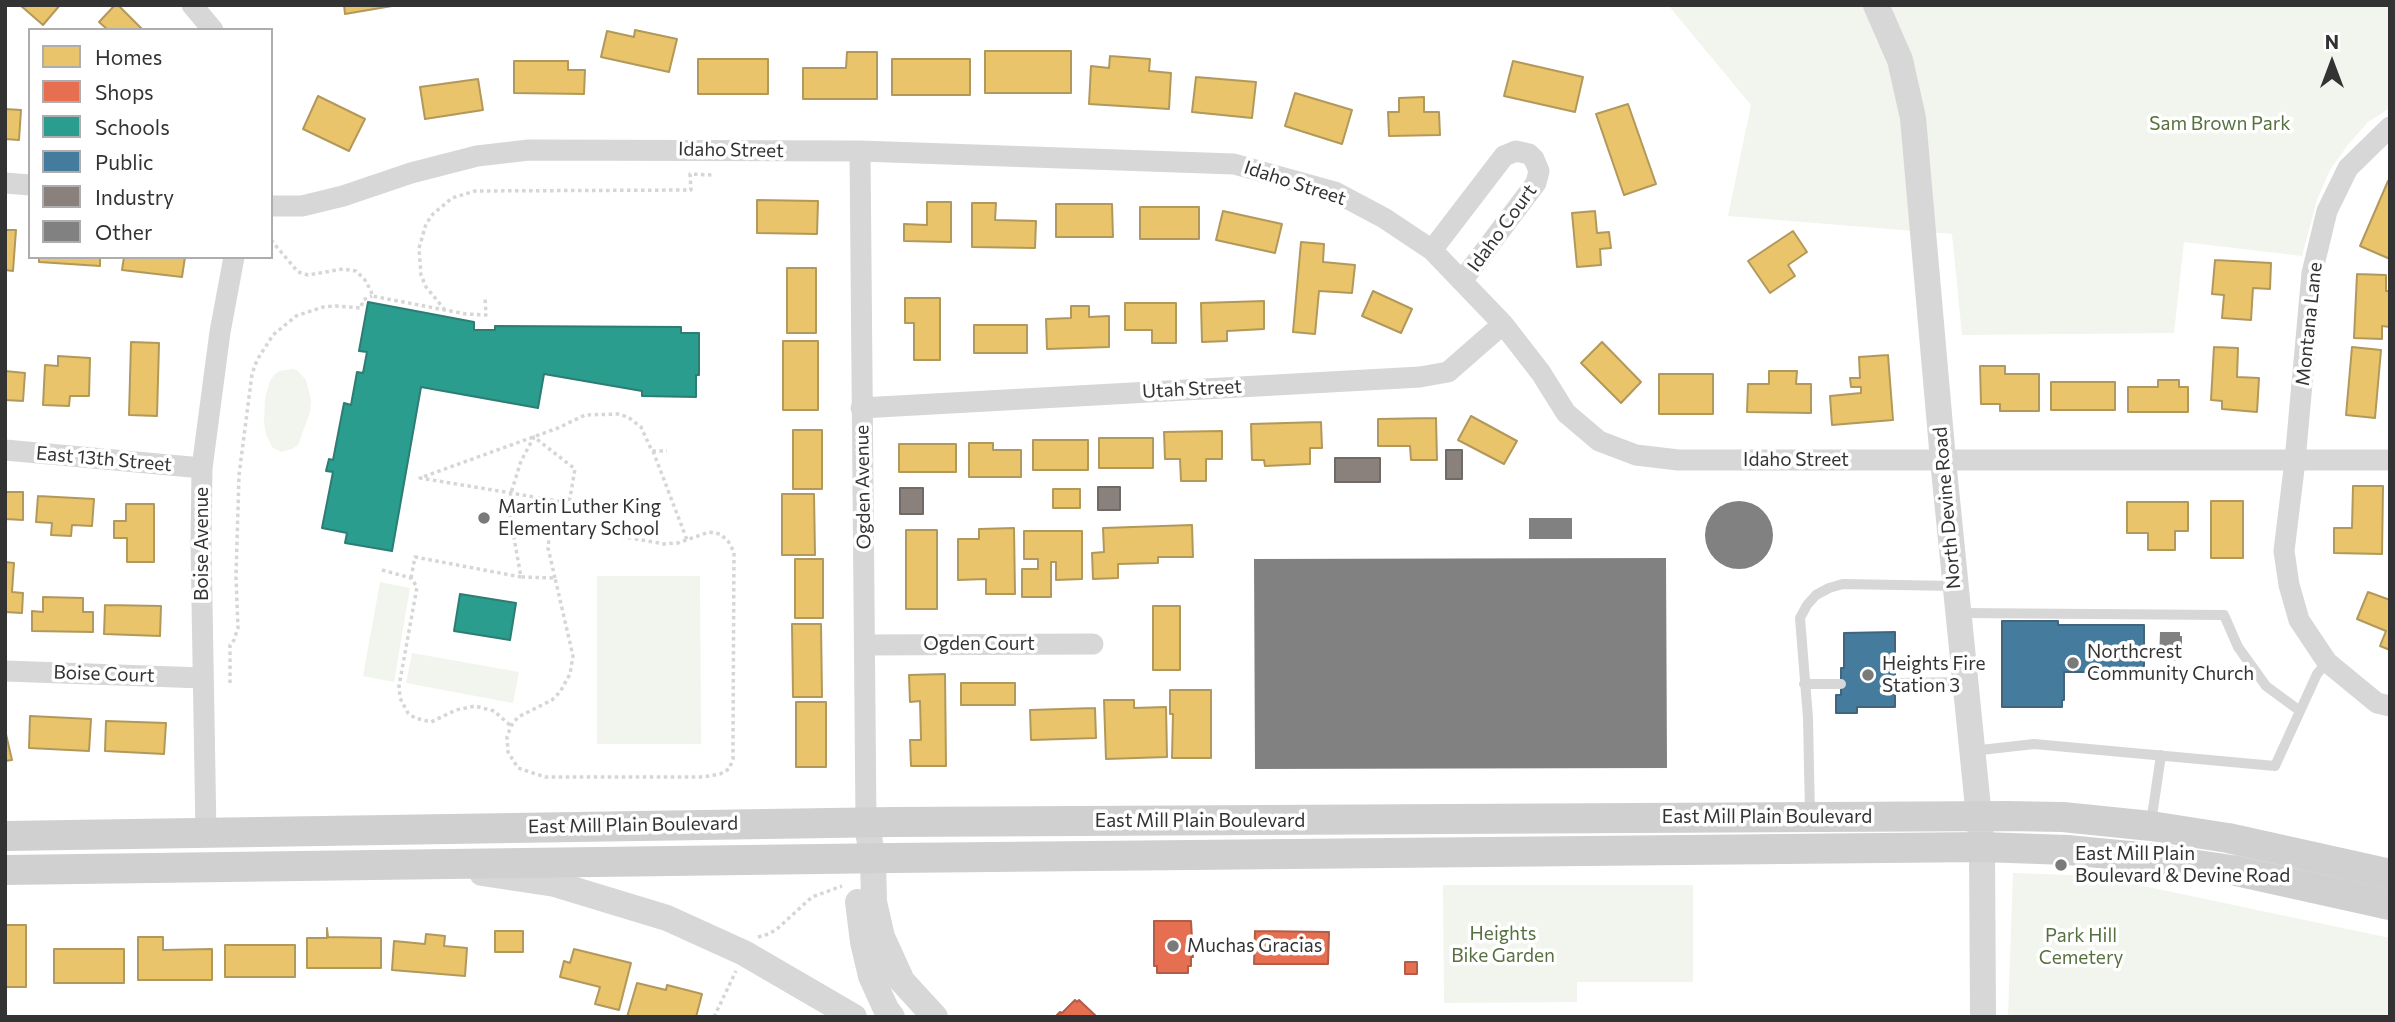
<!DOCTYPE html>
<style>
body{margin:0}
#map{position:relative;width:2395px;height:1022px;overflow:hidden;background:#fff;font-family:Commissioner,sans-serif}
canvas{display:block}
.frame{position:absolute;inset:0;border:7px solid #333;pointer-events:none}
.legend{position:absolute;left:28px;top:28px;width:245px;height:231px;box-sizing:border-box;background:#fff;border:2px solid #adadad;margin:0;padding:9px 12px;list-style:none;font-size:21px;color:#333}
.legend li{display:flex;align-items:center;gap:14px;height:35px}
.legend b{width:35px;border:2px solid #adadad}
.north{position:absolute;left:2297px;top:28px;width:70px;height:70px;-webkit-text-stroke:5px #fff;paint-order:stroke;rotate:0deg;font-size:19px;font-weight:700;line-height:28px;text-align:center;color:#333}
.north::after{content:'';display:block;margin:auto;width:24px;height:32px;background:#333;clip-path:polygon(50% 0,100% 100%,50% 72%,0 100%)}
</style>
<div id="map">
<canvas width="2395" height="1022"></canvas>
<div class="frame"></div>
<ul class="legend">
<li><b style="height:19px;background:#e9c46a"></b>Homes</li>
<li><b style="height:19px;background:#e76f51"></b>Shops</li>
<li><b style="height:19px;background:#2a9d8f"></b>Schools</li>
<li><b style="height:19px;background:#457b9d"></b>Public</li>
<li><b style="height:19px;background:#8a817c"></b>Industry</li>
<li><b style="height:19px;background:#818181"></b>Other</li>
</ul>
<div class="north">N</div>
</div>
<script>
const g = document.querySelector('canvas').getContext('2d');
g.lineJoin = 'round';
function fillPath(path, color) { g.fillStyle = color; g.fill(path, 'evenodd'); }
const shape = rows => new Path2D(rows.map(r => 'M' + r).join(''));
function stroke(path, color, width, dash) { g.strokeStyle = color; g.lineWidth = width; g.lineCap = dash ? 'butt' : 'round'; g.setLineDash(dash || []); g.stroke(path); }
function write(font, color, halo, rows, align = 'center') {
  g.font = font + ' Commissioner,sans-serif'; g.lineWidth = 7; g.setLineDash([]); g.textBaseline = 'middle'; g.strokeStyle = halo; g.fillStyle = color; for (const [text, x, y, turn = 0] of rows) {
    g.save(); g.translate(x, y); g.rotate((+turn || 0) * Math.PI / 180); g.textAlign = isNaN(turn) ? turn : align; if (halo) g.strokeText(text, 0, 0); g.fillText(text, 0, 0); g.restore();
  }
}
const green = shape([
 [1668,5,2390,5,2390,108,2368,122,2347,146,2330,170,2317,200,2302,256,2184,242,2174,333,1962,335,1952,234,1728,216,1751,105],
 [292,369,297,370,306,380,311,400,310,412,298,445,292,449,281,452,272,447,266,434,264,423,265,398,270,381,274,375,279,371],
 [597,576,700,576,701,744,597,744],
 [380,582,410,588,394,682,363,676],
 [412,653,519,672,513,703,406,683],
 [2013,873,2096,876,2390,938,2390,1017,2008,1017],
 [1443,885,1693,885,1693,982,1577,982,1577,1002,1444,1003]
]);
const homes = shape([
 [20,5,60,5,43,25,20,5],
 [115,5,118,5,143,30,108,30,99,22,115,5],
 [344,5,398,5,345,14,344,5],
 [635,30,677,39,669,72,601,57,607,31,634,37,635,30],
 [985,51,1071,51,1071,93,985,93,985,51],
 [847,52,877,52,877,99,803,99,803,68,846,68,847,52],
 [1110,56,1150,59,1149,71,1171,73,1169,109,1089,104,1091,66,1109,68,1110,56],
 [698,59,768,59,768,94,698,94,698,59],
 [892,59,970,59,970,95,892,95,892,59],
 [514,61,568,61,568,70,585,70,584,94,514,93,514,61],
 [1513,61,1583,77,1575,112,1504,96,1513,61],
 [1196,77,1256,82,1252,118,1192,112,1196,77],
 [478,79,483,110,425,119,420,87,478,79],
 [1295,93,1352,110,1342,144,1285,126,1295,93],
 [318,96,365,119,349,151,303,129,318,96],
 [1424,97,1424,112,1439,112,1440,135,1389,136,1388,112,1399,112,1399,98,1424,97],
 [1628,104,1656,184,1624,195,1596,114,1628,104],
 [5,109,21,110,19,140,5,139,5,109],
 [2388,181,2390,182,2390,259,2360,246,2388,181],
 [757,200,818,201,817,234,757,233,757,200],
 [927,202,951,202,951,242,904,241,904,224,927,225,927,202],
 [972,203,996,203,995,220,1036,221,1035,248,972,247,972,203],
 [1056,204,1112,204,1113,237,1056,237,1056,204],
 [1140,207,1199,207,1199,239,1140,239,1140,207],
 [1223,211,1282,224,1275,253,1216,240,1223,211],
 [1595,211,1597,233,1609,232,1611,248,1600,249,1601,265,1577,267,1572,213,1595,211],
 [5,230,16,230,13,271,5,270,5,230],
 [1793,231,1807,252,1788,265,1795,276,1770,293,1748,261,1793,231],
 [1301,242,1324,244,1323,262,1355,265,1352,293,1319,291,1315,334,1293,332,1301,242],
 [39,257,100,257,100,266,39,262,39,257],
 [124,257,185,257,182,277,122,270,124,257],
 [2215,260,2271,263,2270,289,2253,288,2251,320,2222,318,2224,295,2212,294,2215,260],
 [787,268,816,268,816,333,787,333,787,268],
 [2357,274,2386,275,2386,291,2390,291,2390,327,2382,326,2382,339,2354,338,2357,274],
 [1373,291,1412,309,1401,333,1362,316,1373,291],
 [905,298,940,298,940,360,914,360,914,323,905,323,905,298],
 [1264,301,1264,329,1227,331,1227,341,1202,342,1201,303,1264,301],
 [1125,303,1176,303,1176,343,1152,343,1152,330,1125,330,1125,303],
 [1071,306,1089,306,1089,317,1109,316,1109,347,1047,349,1046,319,1071,318,1071,306],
 [974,325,1027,325,1027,353,974,353,974,325],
 [783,341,818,341,818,410,783,410,783,341],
 [131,342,159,343,157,416,129,415,131,342],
 [1602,342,1641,382,1621,403,1581,363,1602,342],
 [2214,347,2238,348,2237,377,2259,378,2257,412,2222,409,2222,401,2211,400,2214,347],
 [2352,347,2381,350,2375,418,2346,415,2352,347],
 [1888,355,1893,420,1832,425,1830,396,1861,393,1861,387,1851,387,1850,378,1860,378,1859,357,1888,355],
 [58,356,90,358,89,396,70,396,69,406,43,405,45,365,58,366,58,356],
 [1980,366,2005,366,2005,374,2039,374,2039,411,2000,411,2000,404,1981,404,1980,366],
 [5,371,25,373,23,401,5,400,5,371],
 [1769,371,1797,371,1796,384,1811,384,1811,413,1747,412,1748,384,1769,384,1769,371],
 [1659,374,1713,374,1713,414,1659,414,1659,374],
 [2158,380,2179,380,2179,387,2188,387,2188,412,2128,412,2128,387,2158,387,2158,380],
 [2051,382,2115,382,2115,410,2051,410,2051,382],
 [1471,416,1517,441,1504,464,1458,440,1471,416],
 [1436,418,1437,460,1411,460,1410,446,1378,446,1378,419,1436,418],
 [1321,422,1322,448,1310,448,1310,464,1265,466,1264,460,1252,460,1251,424,1321,422],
 [793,430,822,430,822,489,793,489,793,430],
 [1222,431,1222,459,1206,459,1206,481,1181,481,1180,459,1165,459,1164,432,1222,431],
 [1099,438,1153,438,1153,468,1099,468,1099,438],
 [1033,440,1088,440,1088,470,1033,470,1033,440],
 [969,443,993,443,993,450,1021,450,1021,477,969,477,969,443],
 [899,444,956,444,956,472,899,472,899,444],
 [2353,486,2383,486,2382,554,2334,553,2334,528,2352,528,2353,486],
 [1053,489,1080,489,1080,508,1053,508,1053,489],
 [5,492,23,492,23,520,5,519,5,492],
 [782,494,814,494,815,555,782,555,782,494],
 [38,496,94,499,92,526,72,525,71,536,51,535,52,523,36,522,38,496],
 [2211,501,2243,501,2243,558,2211,558,2211,501],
 [2127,502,2188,502,2188,531,2175,531,2175,550,2148,550,2148,533,2127,533,2127,502],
 [126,504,154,504,154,562,127,562,127,538,114,538,114,521,126,521,126,504],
 [1192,525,1193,557,1158,557,1158,563,1118,564,1118,578,1093,579,1092,553,1104,552,1103,528,1192,525],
 [1014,528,1015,594,986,594,986,579,958,580,958,539,979,539,979,529,1014,528],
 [906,530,937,530,937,609,906,609,906,530],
 [1024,531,1082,531,1082,579,1056,580,1056,562,1051,562,1051,597,1022,597,1022,569,1038,569,1038,559,1024,559,1024,531],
 [795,559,823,559,823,618,795,618,795,559],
 [5,562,14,563,12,592,23,593,22,613,5,612,5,562],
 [2368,592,2390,600,2390,650,2380,646,2386,631,2357,619,2368,592],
 [43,597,83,598,83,612,93,612,93,632,32,631,32,611,43,612,43,597],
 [105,605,161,606,160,636,104,634,105,605],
 [1153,606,1180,606,1180,670,1153,670,1153,606],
 [792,624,821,624,822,697,793,697,792,624],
 [945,674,946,766,911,766,910,740,921,740,920,701,910,702,909,675,945,674],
 [961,683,1015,683,1015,705,961,705,961,683],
 [1170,690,1211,690,1211,758,1172,758,1173,714,1170,714,1170,690],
 [1104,700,1134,700,1134,708,1166,707,1167,757,1106,759,1104,700],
 [796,702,826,702,826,767,796,767,796,702],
 [1095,708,1096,738,1031,740,1030,710,1095,708],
 [30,716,91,719,89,751,29,748,30,716],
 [106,721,166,723,164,754,105,751,106,721],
 [5,730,12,760,5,761,5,730],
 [5,925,26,925,26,987,5,987,5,925],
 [327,928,328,937,381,938,381,968,307,968,307,938,327,938,327,928],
 [495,931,523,931,523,952,495,952,495,931],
 [426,934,445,936,444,946,467,948,465,976,392,970,394,941,425,944,426,934],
 [138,937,163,937,163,950,212,949,212,980,138,980,138,937],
 [225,945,295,945,295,977,225,977,225,945],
 [54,949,124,949,124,983,54,983,54,949],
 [574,949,631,963,619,1010,595,1004,600,987,560,977,564,961,570,963,574,949],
 [637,983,666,990,667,985,702,994,696,1017,627,1017,637,983]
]);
const shops = shape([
 [1154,921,1191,921,1193,957,1191,957,1191,966,1188,966,1188,973,1157,973,1157,966,1154,966,1154,921],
 [1255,931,1329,932,1328,964,1254,964,1255,931],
 [1405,962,1417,962,1417,974,1405,974,1405,962],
 [1075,1000,1077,1002,1079,1000,1097,1017,1055,1017,1060,1012,1062,1013,1075,1000]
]);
const schools = shape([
 [368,302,474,322,474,330,495,330,495,326,681,327,681,333,699,333,699,375,696,375,696,397,642,396,642,391,544,374,538,408,421,387,392,551,345,543,347,533,322,528,333,472,326,471,329,459,333,460,344,403,351,405,357,372,363,373,367,352,359,351,368,302],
 [460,594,516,603,510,640,454,631,460,594]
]);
const public = shape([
 [2002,621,2058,621,2058,625,2144,625,2144,646,2150,646,2150,655,2144,655,2144,672,2064,672,2064,700,2062,700,2062,707,2002,707,2002,621],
 [1895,632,1895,707,1857,707,1857,713,1836,713,1836,695,1841,695,1841,668,1844,668,1844,633,1895,632]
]);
const industry = shape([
 [1446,450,1462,450,1462,479,1446,479,1446,450],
 [1335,458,1380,458,1380,482,1335,482,1335,458],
 [1098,487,1120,487,1120,510,1098,510,1098,487],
 [900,488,923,488,923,514,900,514,900,488]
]);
const building = shape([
 '1705 535a34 34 0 1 1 68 0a34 34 0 1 1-68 0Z',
 [1529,518,1572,518,1572,539,1529,539],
 [1666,558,1667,768,1255,769,1254,559],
 [2160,632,2180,632,2180,636,2182,636,2182,660,2159,661]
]);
const path = shape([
 [271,240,298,272,308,275,343,269,356,271,365,280,371,291,372,296,466,314,486,315,485,297],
 [445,310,426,287,421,275,419,248,426,224,433,214,452,198,475,191,691,190,690,174,713,175],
 [653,451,687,540],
 [382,570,411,578,417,587,399,686,400,698,408,713,415,718,431,722,456,710,475,706,494,711,511,726],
 [411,578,415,557,521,577],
 [555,578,548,548,549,538,553,530,560,528,570,527,664,544,678,543,709,532,720,534,728,541,734,552,733,744,733,759,729,769,720,774,703,777,545,777,518,768,508,752,507,737,511,726,518,717,552,700,560,692,570,674,573,656,555,578,521,577,509,510,511,493,521,461,534,437,575,469,569,503,511,493,420,478,558,428,585,415,618,414,628,417,641,427,652,451,667,451],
 [230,683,230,645,234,640,238,628,236,577,239,475,252,374,257,360,273,335,296,316,323,307,336,306,361,308,363,300,372,296],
 [758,937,769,934,778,928,812,897,842,886],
 [714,1017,736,971]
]);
const service = shape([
 [1960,613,2224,615,2238,647,2266,686,2300,711],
 [1895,683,1964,682],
 [1804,684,1841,684],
 [1972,751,2034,744,2275,766,2317,674,2327,662],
 [1810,816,1808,718,1800,618,1807,605,1816,595,1829,588,1843,584,1955,586],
 [2151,823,2161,755]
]);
const minor = shape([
 [192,5,213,30],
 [2390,127,2348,168,2327,211,2312,273,2295,461,2284,551,2289,585,2299,620,2327,662,2377,703,2390,706],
 [860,151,866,822],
 [5,183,30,185],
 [271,206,302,206,343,196,411,173,477,156,529,150,860,151,1234,164,1335,192,1384,218,1432,250,1503,324,1541,373,1566,413,1599,441,1636,455,1678,460,2390,460],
 [1432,250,1504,156,1516,151,1529,154,1534,159,1539,171,1536,183,1462,281],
 [861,408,1420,377,1448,372,1503,324],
 [5,450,202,468],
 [866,645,1093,644],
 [5,671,203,678],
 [206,834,201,544,202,468,220,332,234,257]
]);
const tertiary = shape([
 [1876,5,1900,60,1913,118,1943,460,1982,847,1983,1017],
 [866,822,873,858,874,902,882,937,902,981,935,1017],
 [482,873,555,884,667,918,744,953,854,1017],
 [858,902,863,942,871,976,886,1009,892,1017]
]);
const secondary = shape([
 [5,836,893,822,2007,816,2063,817,2151,826,2228,838,2390,874],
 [5,870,893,858,1982,847,2067,850,2150,858,2232,870,2390,905]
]);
const markers = [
 [484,518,7,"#7a7a7a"],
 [2073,663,7,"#7a7a7a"],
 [1868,675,7,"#7a7a7a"],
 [2061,865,7,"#7a7a7a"],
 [1173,946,7,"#7a7a7a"]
];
const parkNames = [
 ["Sam Brown Park",2220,124],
 ["Heights",1503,934],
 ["Bike Garden",1503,956],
 ["Park Hill",2081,936],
 ["Cemetery",2081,958]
];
const streetNames = [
 ["Idaho Street",731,150,1],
 ["Idaho Street",1295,183,18],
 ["Idaho Court",1502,228,-54],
 ["Montana Lane",2309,324,-84],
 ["Utah Street",1192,389,-3],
 ["East 13th Street",104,459,5],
 ["Idaho Street",1796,460],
 ["Ogden Avenue",863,487,-91],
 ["North Devine Road",1947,508,-95],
 ["Boise Avenue",202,544,-90],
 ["Ogden Court",979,644],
 ["Boise Court",104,674,2],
 ["East Mill Plain Boulevard",1767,817],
 ["East Mill Plain Boulevard",1200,821],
 ["East Mill Plain Boulevard",633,825,-1]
];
const poiNames = [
 ["Martin Luther King",498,507],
 ["Elementary School",498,529],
 ["Northcrest",2087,652],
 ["Community Church",2087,674],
 ["Heights Fire",1882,664],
 ["Station 3",1882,686],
 ["East Mill Plain",2075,854],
 ["Boulevard & Devine Road",2075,876],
 ["Muchas Gracias",1187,946]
];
fillPath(green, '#f1f5ed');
fillPath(homes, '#e9c46a');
stroke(homes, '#b2985a', 2);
fillPath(shops, '#e76f51');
stroke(shops, '#b15d48', 2);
fillPath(schools, '#2a9d8f');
stroke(schools, '#2d7d73', 2);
fillPath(public, '#457b9d');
stroke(public, '#40657d', 2);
fillPath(industry, '#8a817c');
stroke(industry, '#706a66', 2);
fillPath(building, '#818181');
stroke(path, '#d6d6d6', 3.5, [3.5, 3.5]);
stroke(service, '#d7d7d7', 10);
stroke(minor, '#d7d7d7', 21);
stroke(tertiary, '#d7d7d7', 26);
stroke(secondary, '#d0d0d0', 30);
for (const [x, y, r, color] of markers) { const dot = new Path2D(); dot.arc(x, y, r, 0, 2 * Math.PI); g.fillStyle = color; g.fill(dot); stroke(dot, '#fff', 2.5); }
write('19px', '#56703f', '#fff', parkNames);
write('19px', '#333', '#fff', streetNames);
write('19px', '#333', '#fff', poiNames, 'left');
</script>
